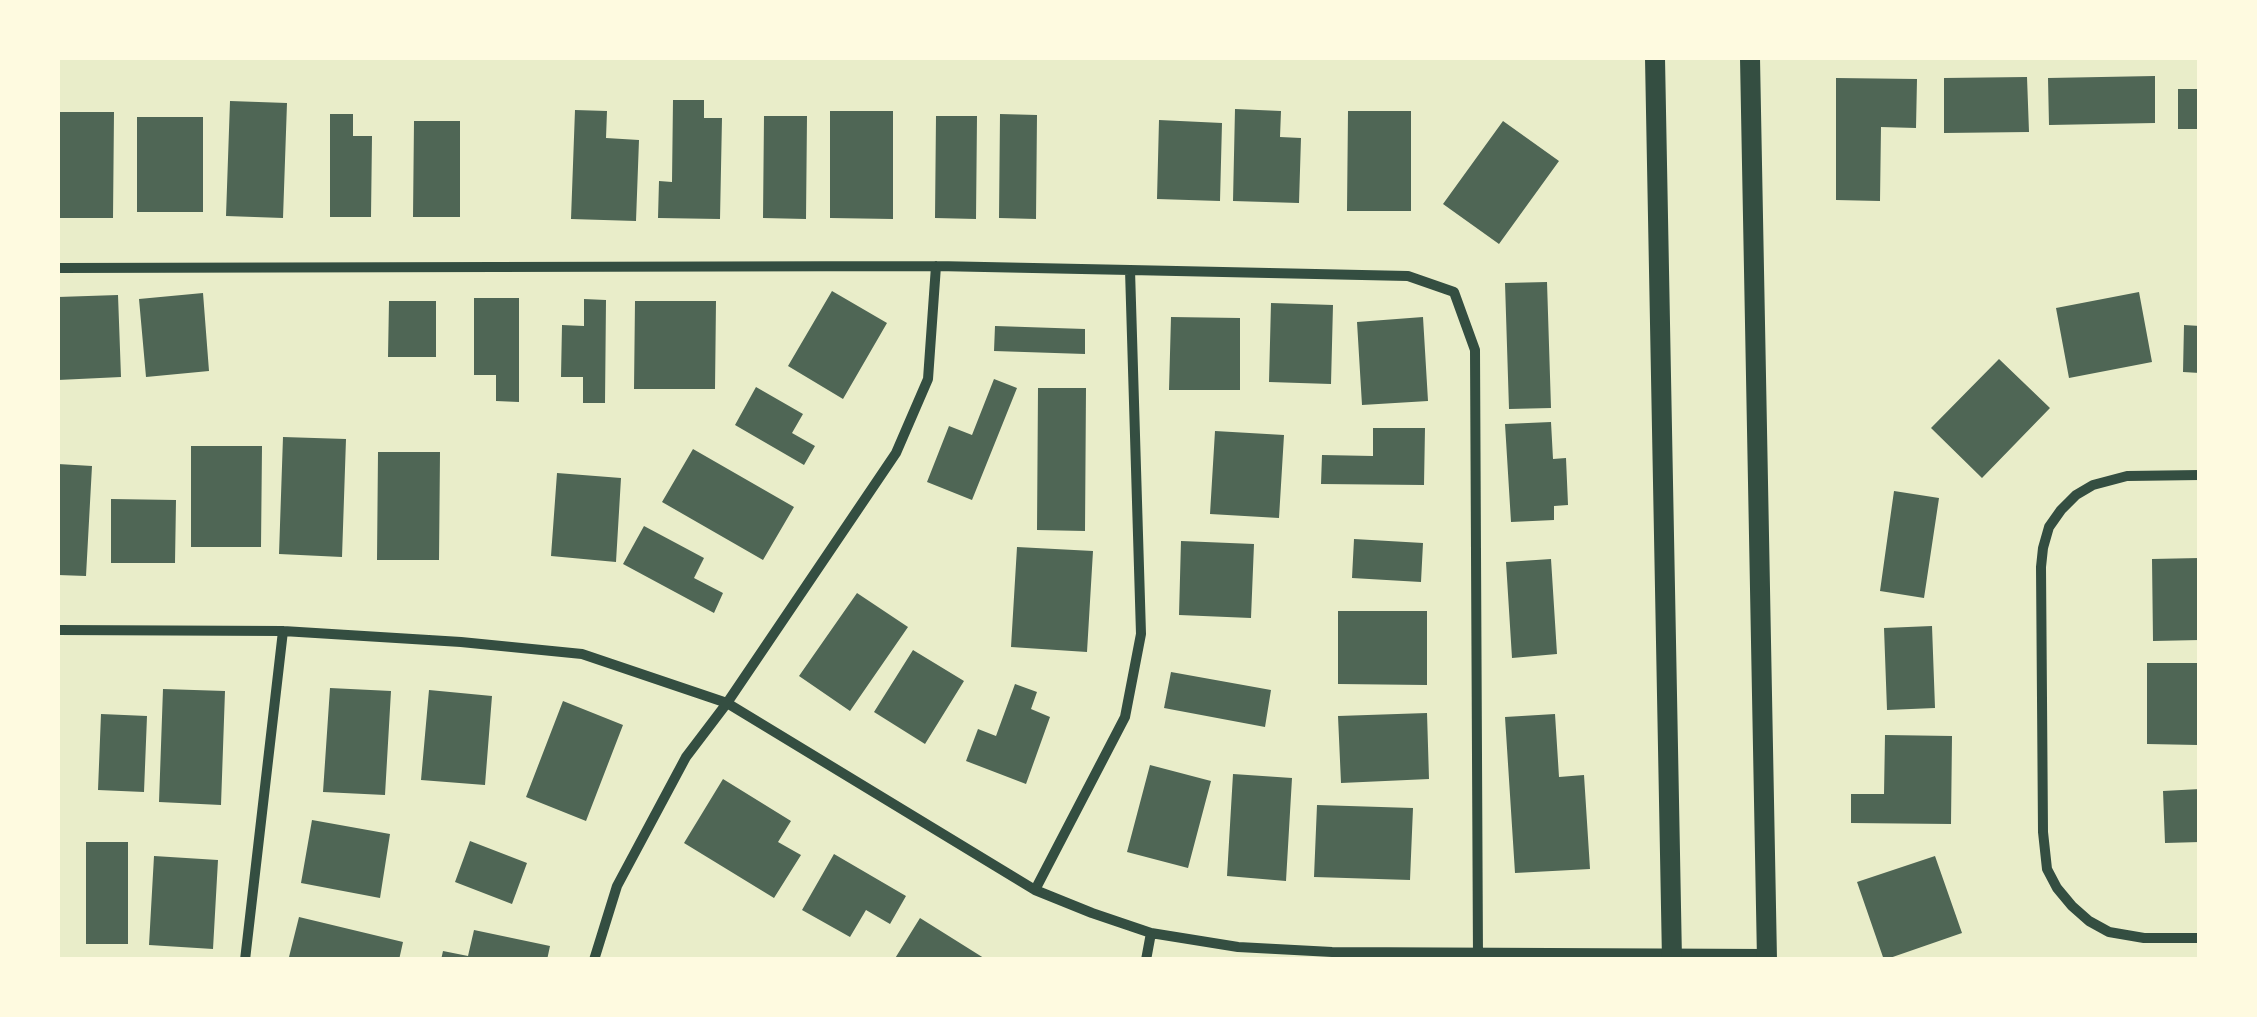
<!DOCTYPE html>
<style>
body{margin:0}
#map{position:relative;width:2257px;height:1017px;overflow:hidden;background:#e9edc9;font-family:Roboto,sans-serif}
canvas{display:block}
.frame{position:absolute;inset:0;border:60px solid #fefae0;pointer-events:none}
</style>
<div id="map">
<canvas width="2257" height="1017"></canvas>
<div class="frame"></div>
</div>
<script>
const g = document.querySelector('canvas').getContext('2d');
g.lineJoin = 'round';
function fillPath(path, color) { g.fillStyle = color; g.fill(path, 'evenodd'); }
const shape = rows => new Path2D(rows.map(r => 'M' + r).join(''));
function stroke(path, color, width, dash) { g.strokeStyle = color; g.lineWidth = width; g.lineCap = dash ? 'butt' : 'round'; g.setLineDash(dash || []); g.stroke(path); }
const building = shape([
 [2155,76,2155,123,2049,125,2048,78],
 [2027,77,2029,132,1944,133,1944,78],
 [1836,78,1917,79,1916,128,1881,127,1880,201,1836,200],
 [2178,89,2200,89,2200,129,2178,129],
 [673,100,704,100,704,118,722,118,720,219,658,218,659,181,672,182],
 [230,101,287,103,283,218,226,216],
 [1235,109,1281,111,1280,137,1301,138,1299,203,1233,201],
 [575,110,607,111,606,138,639,140,636,221,571,219],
 [830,111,893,111,893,219,830,218],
 [1348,111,1411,111,1411,211,1347,211],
 [58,112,114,112,113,218,58,218],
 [330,114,353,114,353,136,372,136,371,217,330,217],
 [1000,114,1037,115,1036,219,999,218],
 [764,116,807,116,806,219,763,218],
 [936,116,977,116,976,219,935,218],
 [137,117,203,117,203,212,137,212],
 [1159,120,1222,123,1220,201,1157,199],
 [414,121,460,121,460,217,413,217],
 [1503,121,1559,161,1499,244,1443,204],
 [1547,282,1551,408,1509,409,1505,283],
 [832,291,887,323,843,399,788,366],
 [2139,292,2152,362,2069,378,2056,308],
 [203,293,209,371,146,377,139,299],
 [118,295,121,377,58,380,58,297],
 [474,298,519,298,519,402,496,401,496,375,474,375],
 [584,299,606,300,605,403,583,403,583,377,561,377,562,325,584,326],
 [389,301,436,301,436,357,388,357],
 [635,301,716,301,715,389,634,389],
 [1271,303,1333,305,1331,384,1269,382],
 [1171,317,1240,318,1240,390,1169,390],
 [1423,317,1428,401,1362,405,1357,322],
 [2184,325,2200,326,2200,373,2183,372],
 [995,326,1085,329,1085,354,994,351],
 [1999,359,2050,408,1982,478,1931,428],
 [994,379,1017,388,972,500,927,482,949,426,972,435],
 [756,387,803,414,792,433,815,446,804,465,735,425],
 [1038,388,1086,388,1085,531,1037,530],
 [1551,422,1553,459,1566,458,1568,505,1554,506,1554,520,1511,522,1505,424],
 [1373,428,1425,428,1424,485,1321,484,1322,455,1373,456],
 [1215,431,1284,435,1279,518,1210,514],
 [283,437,346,439,342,557,279,554],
 [191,446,262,446,261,547,191,547],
 [693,449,794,507,763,560,662,502],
 [378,452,440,452,439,560,377,560],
 [58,464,92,466,86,576,58,575],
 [557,473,621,478,616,562,551,556],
 [1894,491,1939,498,1924,598,1880,591],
 [111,499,176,500,175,563,111,563],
 [644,526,704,558,694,578,723,593,714,613,623,564],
 [1354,539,1423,543,1421,582,1352,578],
 [1181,541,1254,544,1251,618,1179,615],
 [1017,547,1093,551,1087,652,1011,647],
 [2200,558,2200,640,2153,641,2152,559],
 [1551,559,1557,654,1512,658,1506,562],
 [857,593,908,627,850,711,799,676],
 [1338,611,1427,611,1427,685,1338,684],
 [1932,626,1935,708,1887,710,1884,628],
 [913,650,964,681,925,744,874,712],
 [2147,663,2198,663,2198,745,2147,744],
 [1171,672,1271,690,1265,727,1164,708],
 [1015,684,1037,692,1031,709,1050,717,1026,784,966,761,978,729,996,736],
 [330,688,391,691,385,795,323,792],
 [163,689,225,691,221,805,159,802],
 [429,690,492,696,485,785,421,780],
 [563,701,623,725,586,821,526,797],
 [1427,713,1429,779,1341,783,1338,716],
 [101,714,147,716,144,792,98,790],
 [1555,714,1559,777,1584,775,1590,869,1515,873,1505,717],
 [1885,735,1952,736,1951,824,1851,823,1851,794,1884,794],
 [1150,765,1211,781,1188,868,1127,852],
 [1233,774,1292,778,1286,881,1227,876],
 [723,779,791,821,778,842,801,855,774,898,684,843],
 [2200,789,2200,842,2165,843,2163,791],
 [1317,805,1413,808,1410,880,1314,877],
 [312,820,390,834,380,898,301,883],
 [470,841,527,863,512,904,455,882],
 [86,842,128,842,128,944,86,944],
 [834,854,906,896,890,924,866,910,850,937,802,910],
 [154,856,218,860,213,949,149,945],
 [1935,856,1962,933,1884,960,1857,882],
 [299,917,403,942,399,960,298,960,289,957],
 [920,918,987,960,894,960],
 [474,930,550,946,547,960,441,960,443,951,468,956]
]);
const minor = shape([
 [58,268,936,266,1130,270,1408,276,1454,292,1475,350,1478,960],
 [2200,475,2127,476,2093,485,2076,495,2061,510,2049,527,2043,548,2041,567,2043,832,2047,869,2057,888,2072,906,2089,921,2109,932,2144,938,2200,938],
 [58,630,283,631,461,642,582,654,727,703,1035,890,1092,913,1151,933,1238,947,1332,952,1767,954],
 [1035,890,1125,717,1141,634,1130,270],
 [245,960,283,631],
 [594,960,617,886,686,757,727,703,896,453,928,379,936,266],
 [1146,960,1151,933]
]);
const secondary = shape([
 [1655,58,1672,960],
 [1750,58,1767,960]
]);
fillPath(building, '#4f6655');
stroke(minor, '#344e41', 10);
stroke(secondary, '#344e41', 20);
</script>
